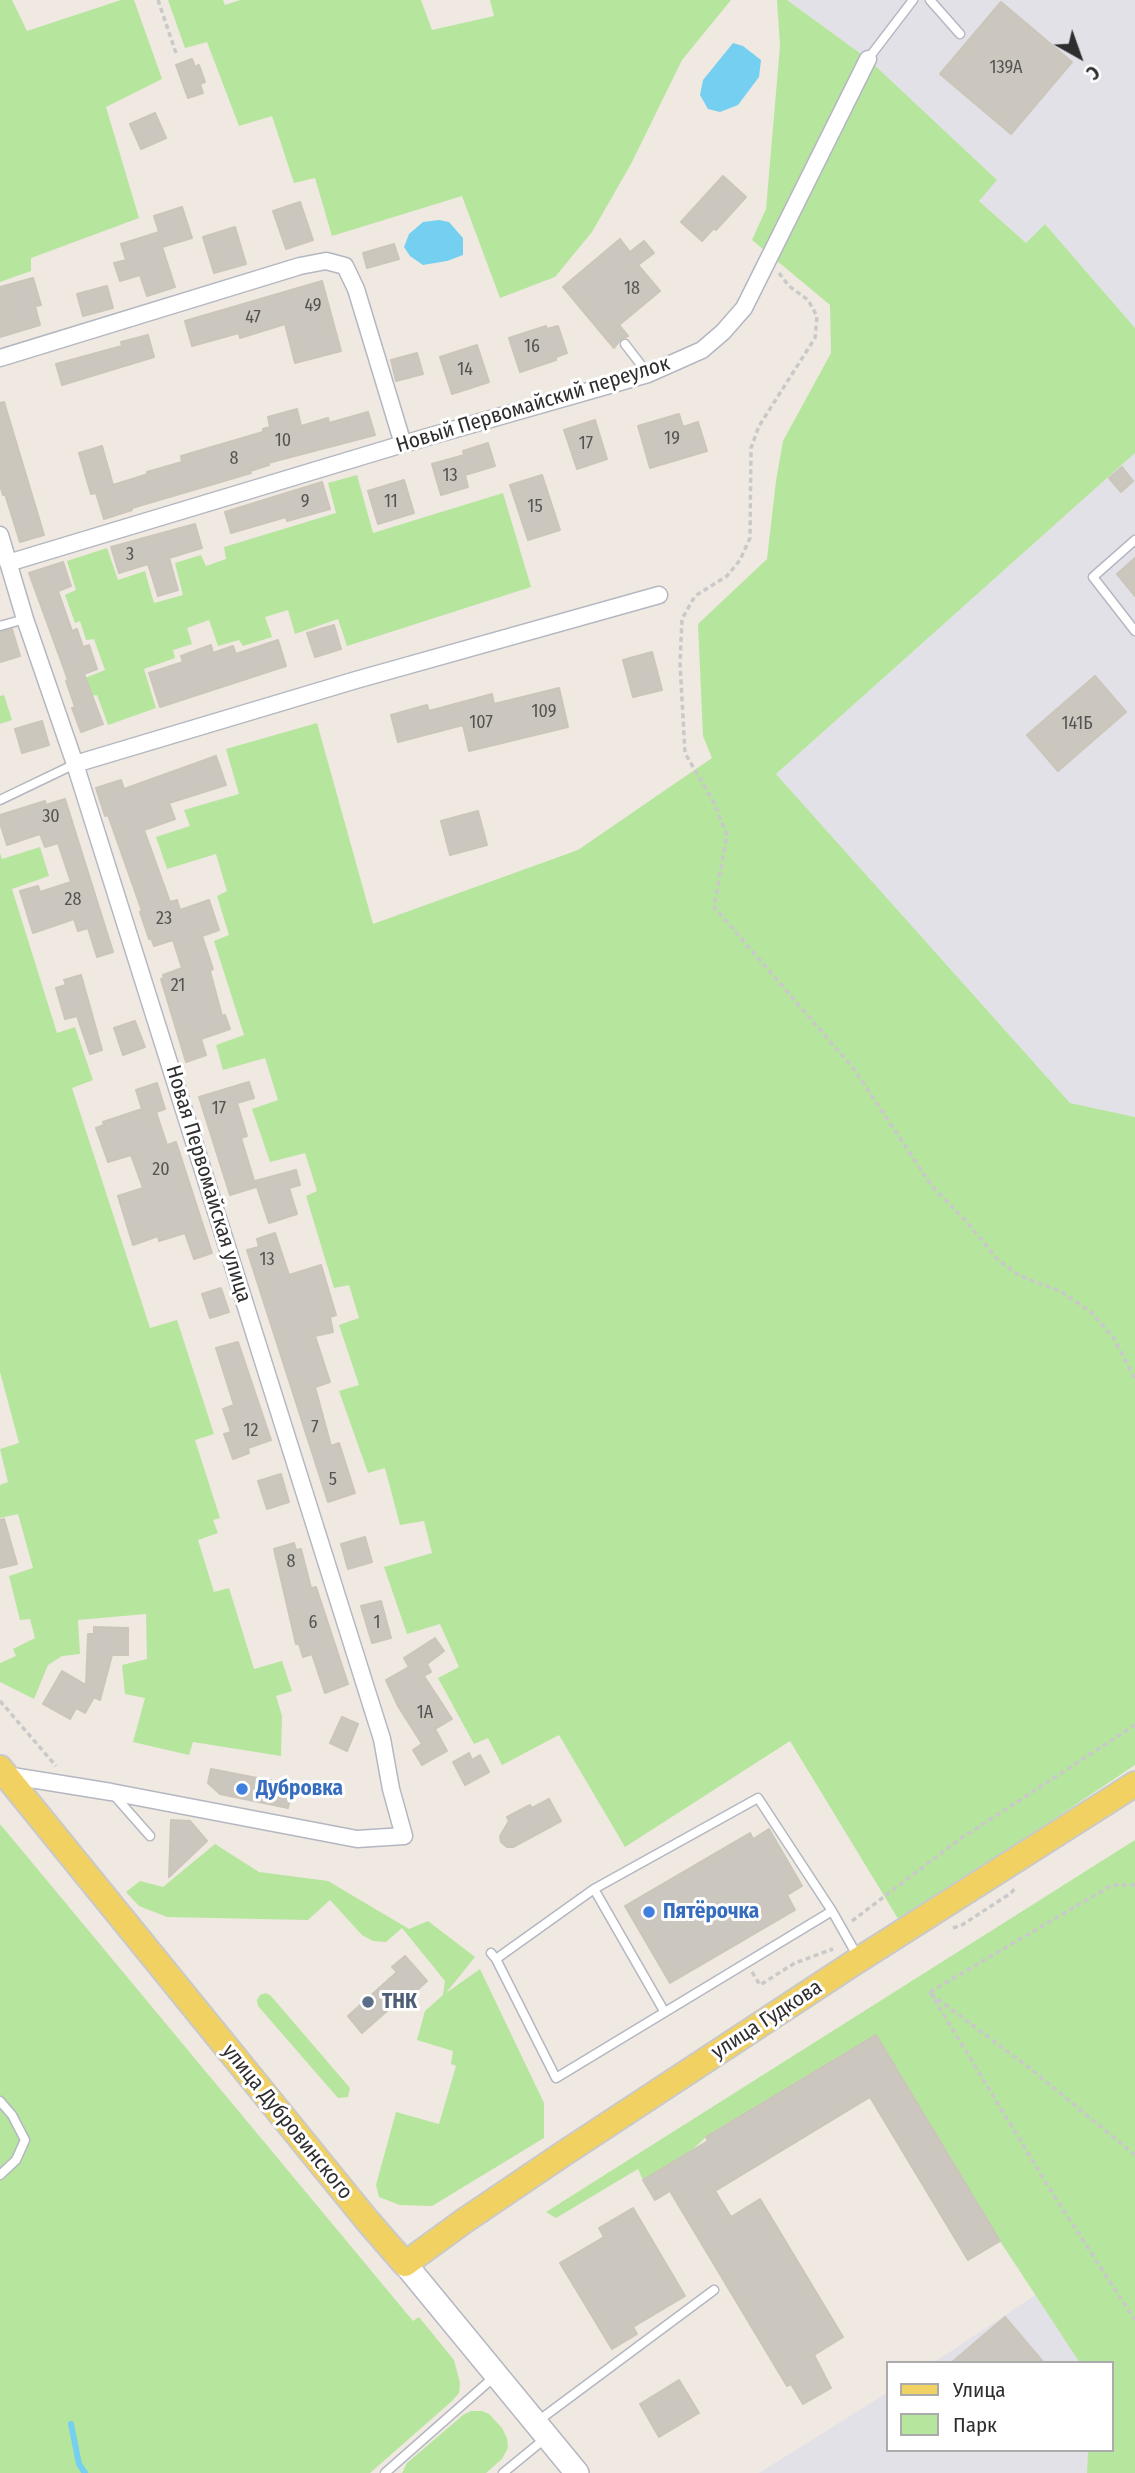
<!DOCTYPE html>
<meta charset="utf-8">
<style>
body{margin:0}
#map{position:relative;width:1135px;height:2473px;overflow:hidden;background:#efe9e1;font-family:"Fira Sans Condensed",sans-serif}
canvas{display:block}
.legend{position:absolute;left:886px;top:2361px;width:228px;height:91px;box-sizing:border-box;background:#fff;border:2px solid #ababab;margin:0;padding:9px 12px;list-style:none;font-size:21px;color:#2e2e2e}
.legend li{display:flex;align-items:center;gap:14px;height:35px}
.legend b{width:35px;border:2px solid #ababab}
.north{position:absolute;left:1044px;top:21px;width:70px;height:70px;-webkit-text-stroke:5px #fff;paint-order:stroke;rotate:140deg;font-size:19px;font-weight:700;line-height:28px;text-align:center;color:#2e2e2e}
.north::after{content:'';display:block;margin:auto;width:24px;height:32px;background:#2e2e2e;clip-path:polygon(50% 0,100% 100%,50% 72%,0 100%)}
</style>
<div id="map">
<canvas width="1135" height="2473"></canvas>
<ul class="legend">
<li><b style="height:9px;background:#f2d163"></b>Улица</li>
<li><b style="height:19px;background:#b6e59e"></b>Парк</li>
</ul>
<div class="north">С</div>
</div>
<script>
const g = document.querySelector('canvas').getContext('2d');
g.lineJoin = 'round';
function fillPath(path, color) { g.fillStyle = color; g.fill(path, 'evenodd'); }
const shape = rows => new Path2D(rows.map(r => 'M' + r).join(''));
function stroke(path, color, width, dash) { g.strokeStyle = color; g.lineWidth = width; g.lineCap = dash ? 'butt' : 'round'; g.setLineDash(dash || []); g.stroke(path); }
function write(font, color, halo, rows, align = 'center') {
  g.font = font + ' "Fira Sans Condensed",sans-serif'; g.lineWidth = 6; g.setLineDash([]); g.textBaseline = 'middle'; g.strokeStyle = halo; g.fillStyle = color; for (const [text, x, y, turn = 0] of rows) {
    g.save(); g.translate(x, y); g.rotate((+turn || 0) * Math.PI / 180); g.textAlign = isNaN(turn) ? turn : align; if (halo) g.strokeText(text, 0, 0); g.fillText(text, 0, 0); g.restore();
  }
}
const industrial = shape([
 [787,0,1135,0,1135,328,1045,224,1026,243,979,201,996,179,868,59],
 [1135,453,1135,1117,1070,1103,776,774],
 [1043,2290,1081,2363,933,2363],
 [888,2392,888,2450,1088,2450,1087,2473,759,2473]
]);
const green = shape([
 [0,0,12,0,27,31,121,0,134,0,162,79,106,107,139,218,31,258,31,271,0,282],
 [168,0,223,0,225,5,240,0,421,0,432,30,494,16,490,0,731,0,682,60,631,164,592,232,555,277,500,298,462,196,332,236,315,178,294,183,272,116,239,126,207,42,185,48],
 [777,0,787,0,868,59,997,180,979,201,1026,243,1045,224,1135,328,1135,453,776,774,1070,1103,1135,1117,1135,1765,900,1922,790,1741,625,1847,559,1735,502,1765,488,1738,474,1744,438,1678,459,1667,440,1624,407,1634,384,1567,432,1553,424,1521,400,1525,385,1468,368,1473,339,1391,359,1385,339,1325,359,1318,349,1285,334,1288,306,1196,317,1191,305,1153,270,1162,252,1109,278,1100,265,1058,223,1070,216,1045,244,1035,214,941,229,935,217,896,227,891,216,854,167,869,156,837,190,826,184,810,239,794,226,749,317,723,373,924,578,850,712,758,703,736,698,624,767,559,776,481,783,441,831,353,830,305,752,240,766,209,780,46],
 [357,475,373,533,503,493,531,587,347,646,338,619,295,634,288,610,265,617,272,637,243,646,239,640,218,646,209,620,187,628,192,644,173,650,175,658,144,669,156,708,108,725,97,695,90,696,85,678,105,670,94,639,86,640,80,621,75,623,65,595,76,590,67,561,107,548,118,580,145,571,154,603,183,595,175,563,201,555,206,566,226,559,224,547,336,513,328,483],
 [4,695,12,720,0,724,0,696],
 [40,847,49,876,12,889,57,1033,75,1027,93,1080,72,1088,150,1328,177,1320,214,1434,195,1440,220,1518,213,1520,218,1533,198,1540,214,1592,229,1588,254,1669,282,1661,292,1691,276,1696,282,1716,281,1756,193,1742,189,1755,133,1742,145,1698,125,1694,122,1665,147,1659,146,1614,78,1620,80,1654,62,1656,48,1665,34,1699,0,1682,0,1663,16,1656,13,1649,35,1638,30,1619,20,1620,9,1576,33,1568,18,1514,0,1518,0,1485,8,1482,0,1449,19,1443,0,1372,0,853,2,859],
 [0,1824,413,2321,419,2317,454,2360,460,2383,459,2393,452,2401,370,2473,0,2473],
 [1135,1840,1135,2473,1087,2473,1088,2450,1112,2450,1112,2363,1080,2363,1000,2241,876,2035,706,2137,691,2151,643,2180,638,2169,556,2218,546,2212],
 [215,1844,259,1872,328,1881,409,1929,428,1921,475,1957,446,1993,480,1969,544,2103,544,2138,432,2206,400,2205,379,2197,376,2185,396,2112,439,2124,456,2066,451,2064,453,2051,417,2040,425,2011,443,1995,445,1981,402,1928,386,1942,373,1941,362,1935,330,1900,308,1920,167,1917,139,1906,126,1892,140,1881,163,1887],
 [266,1993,271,1996,350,2088,348,2097,338,2098,258,2006,257,2000,260,1995],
 [471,2411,482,2411,489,2414,502,2428,507,2438,508,2448,502,2459,486,2473,402,2473,407,2463,463,2415]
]);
const water = shape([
 [733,43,743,46,761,60,759,77,738,105,720,112,708,109,700,95,703,80],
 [439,220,449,222,463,238,463,255,447,261,423,265,410,256,404,247,409,234,423,222]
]);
const stream = shape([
 [71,2424,79,2464,85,2473]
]);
const building = shape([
 [1001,2,1072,62,1011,134,940,74,1001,2],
 [192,59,195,67,199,65,205,82,200,84,203,93,188,98,176,65,192,59],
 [155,113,166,138,141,149,130,124,155,113],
 [723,176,746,197,716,230,714,228,702,241,681,222,723,176],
 [300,202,313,240,286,249,273,211,300,202],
 [182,207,192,238,162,247,175,287,147,296,140,275,120,281,114,263,126,260,121,244,159,232,154,216,182,207],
 [235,227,246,264,214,273,203,237,235,227],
 [620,239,630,252,644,241,654,253,638,265,660,291,619,325,628,336,621,339,614,348,563,287,620,239],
 [394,244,399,259,367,268,363,253,394,244],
 [33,278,41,305,35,306,40,325,0,337,0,287,33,278],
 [322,281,341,351,295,363,285,324,240,338,239,333,192,346,185,321,322,281],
 [107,286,113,308,83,316,77,294,107,286],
 [546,326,547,329,558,326,567,353,556,357,556,360,520,372,509,338,546,326],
 [148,335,154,357,62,385,56,364,122,346,121,342,148,335],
 [477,345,489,382,452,394,440,357,477,345],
 [417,353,423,374,396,381,391,360,417,353],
 [4,402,44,535,20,542,5,494,3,495,0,485,0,403,4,402],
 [297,409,301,426,328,418,329,423,368,412,375,435,268,463,269,465,250,471,251,473,132,508,132,510,104,519,96,493,91,494,79,453,102,446,113,485,148,474,147,472,182,462,181,456,263,432,263,429,270,427,268,417,297,409],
 [679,414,683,427,698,422,707,451,650,468,638,426,679,414],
 [595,420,607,459,577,469,564,430,595,420],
 [488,443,495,466,465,475,468,487,441,495,432,464,464,455,463,451,488,443],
 [1122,467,1133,481,1121,492,1109,478,1122,467],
 [542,475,560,530,528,540,510,485,542,475],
 [404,480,414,513,378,524,368,491,404,480],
 [322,482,330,509,287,521,286,517,231,533,225,512,322,482],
 [195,524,202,548,169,558,178,590,158,596,148,564,119,573,111,547,195,524],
 [1135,558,1135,596,1117,574,1135,558],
 [63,562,71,586,58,591,72,631,77,629,83,647,89,645,97,669,84,674,103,724,81,732,72,708,75,707,66,681,68,680,29,573,63,562],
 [334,625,341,649,315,657,307,633,334,625],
 [12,629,20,656,0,662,0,632,12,629],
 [278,640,286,666,160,707,149,673,183,662,181,656,211,645,213,653,233,646,236,654,278,640],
 [652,652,662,690,633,697,623,660,652,652],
 [1095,676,1126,712,1058,771,1027,735,1095,676],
 [559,688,568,727,469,751,463,725,398,742,391,715,427,705,429,711,492,694,494,704,559,688],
 [42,721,49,745,22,753,15,729,42,721],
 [216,756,226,785,169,803,175,819,144,830,170,902,177,900,180,910,209,900,219,930,202,936,213,969,210,971,222,1016,225,1015,230,1029,201,1039,206,1055,186,1062,161,979,164,978,163,975,182,968,173,940,154,946,151,938,149,939,140,912,142,911,108,815,105,816,96,788,121,780,124,789,216,756],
 [65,799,113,952,97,957,88,928,78,931,74,919,33,933,20,891,38,886,40,892,71,882,58,843,45,847,40,834,7,845,0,823,0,815,45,801,46,805,65,799],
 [478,811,487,845,450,855,441,821,478,811],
 [81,975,102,1050,90,1054,77,1016,65,1019,56,988,66,985,64,980,81,975],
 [135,1021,145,1047,123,1055,114,1028,135,1021],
 [249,1082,254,1098,237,1103,247,1136,241,1138,256,1187,230,1195,199,1097,249,1082],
 [157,1083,165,1109,156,1112,167,1145,176,1142,212,1253,194,1259,185,1233,159,1241,158,1236,133,1245,118,1196,143,1188,131,1155,108,1162,96,1128,104,1125,103,1122,142,1109,136,1090,157,1083],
 [296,1170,300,1185,289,1188,297,1214,269,1223,255,1181,296,1170],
 [275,1233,289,1275,321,1265,336,1315,330,1317,333,1332,315,1336,330,1382,315,1387,331,1446,339,1443,355,1493,328,1502,247,1250,259,1247,257,1239,275,1233],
 [221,1288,229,1312,210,1318,202,1294,221,1288],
 [238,1342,271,1440,248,1448,249,1453,233,1459,224,1434,231,1432,223,1409,234,1405,216,1348,238,1342],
 [281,1474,289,1502,267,1509,258,1481,281,1474],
 [4,1519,17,1564,0,1568,0,1520,4,1519],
 [365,1537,372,1562,348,1569,341,1544,365,1537],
 [294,1543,296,1550,301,1549,311,1588,316,1587,348,1684,325,1693,312,1654,303,1657,299,1644,296,1644,274,1549,294,1543],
 [381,1601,391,1638,372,1643,361,1606,381,1601],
 [94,1627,128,1628,128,1655,112,1655,100,1700,94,1697,85,1713,76,1708,70,1719,43,1704,62,1671,86,1685,88,1634,94,1634,94,1627],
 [435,1638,444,1651,427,1664,431,1672,424,1676,452,1719,435,1729,447,1751,422,1765,413,1750,422,1744,398,1706,386,1680,409,1667,404,1658,435,1638],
 [342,1717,358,1724,347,1751,330,1743,342,1717],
 [469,1753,472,1760,480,1755,489,1772,465,1785,453,1762,469,1753],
 [211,1769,293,1785,288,1808,220,1794,208,1783,211,1769],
 [549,1799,561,1821,513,1847,507,1847,501,1842,500,1836,509,1821,507,1817,530,1805,532,1808,549,1799],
 [171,1820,190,1821,207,1841,169,1877,171,1820],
 [769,1829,802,1886,787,1895,795,1910,670,1983,625,1906,750,1833,753,1839,769,1829],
 [405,1956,427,1981,415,1992,412,1989,362,2033,348,2016,397,1972,392,1967,405,1956],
 [876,2035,1000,2241,968,2260,870,2097,715,2191,731,2217,760,2199,843,2337,814,2355,831,2388,803,2404,791,2384,787,2386,670,2191,655,2200,643,2180,708,2141,706,2137,876,2035],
 [633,2208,685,2296,633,2327,637,2334,612,2349,560,2263,604,2237,599,2228,633,2208],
 [1005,2317,1044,2363,951,2363,1005,2317],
 [679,2380,699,2413,659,2437,640,2404,679,2380]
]);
const path = shape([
 [158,0,177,56],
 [779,273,789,286,808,300,817,316,815,338,759,426,751,448,750,538,740,560,727,576,695,596,682,619,680,663,685,753,714,803,727,835,714,907,854,1069,931,1185,966,1221,999,1261,1020,1276,1060,1291,1091,1312,1113,1337,1135,1379],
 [0,1701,56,1766],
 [852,1921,960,1839,1135,1725],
 [953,1928,962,1925,1011,1893,1016,1887],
 [752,1972,760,1985,795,1963,833,1949],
 [930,1992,1051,2191,1135,2320],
 [930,1992,1112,1885,1135,1885],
 [931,1994,1032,2070,1135,2155]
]);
const lane = shape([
 [930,0,960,34],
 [868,59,913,0],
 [625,344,648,374],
 [1135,540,1093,577,1135,631],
 [0,626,25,619],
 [0,800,75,764],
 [113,1794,150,1836],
 [594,1889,758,1798,832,1911],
 [491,1953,496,1959,556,2078,832,1911,858,1957],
 [496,1959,594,1889,664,2011],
 [0,2101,12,2115,25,2140,16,2160,0,2175],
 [538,2421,714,2290],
 [385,2473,494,2377],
 [503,2473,547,2437]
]);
const street = shape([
 [0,358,300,266,326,261,345,266,356,289,403,444],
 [0,535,25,619,75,764,382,1739,391,1789,404,1836,357,1839,111,1792,6,1775],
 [8,563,403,444,648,374,702,350,723,332,744,308,868,59],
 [75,764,356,680,659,595]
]);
const secondary = shape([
 [405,2264,577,2473]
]);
const primary = shape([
 [0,1768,366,2219,405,2264,464,2221,563,2154,852,1964,1135,1784]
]);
const markers = [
 [242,1789,7,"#3f7fe0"],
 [649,1912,7,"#3f7fe0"],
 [368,2002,7,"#5c6f8a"]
];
const numberNames = [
 ["139А",1006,68],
 ["18",632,289],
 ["49",313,306],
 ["47",253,318],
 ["16",532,347],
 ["14",465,370],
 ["19",672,439],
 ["10",283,441],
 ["17",586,444],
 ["8",234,459],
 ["13",450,476],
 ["9",305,502],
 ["11",391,502],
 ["15",535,507],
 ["3",130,555],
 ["109",544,712],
 ["107",481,723],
 ["141Б",1077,724],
 ["30",51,817],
 ["28",73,900],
 ["23",164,919],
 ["21",178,986],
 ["17",219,1109],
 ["20",161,1170],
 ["13",267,1260],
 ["7",315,1428],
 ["12",251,1431],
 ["5",333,1480],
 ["8",291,1562],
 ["6",313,1623],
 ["1",377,1623],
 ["1А",425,1713]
];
const streetNames = [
 ["Новый Первомайский переулок",533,405,-17],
 ["Новая Первомайская улица",208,1184,73],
 ["улица Гудкова",767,2020,-33],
 ["улица Дубровинского",287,2122,51]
];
const shopNames = [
 ["Дубровка",256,1789],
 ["Пятёрочка",663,1912]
];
const serviceNames = [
 ["ТНК",382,2002]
];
fillPath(industrial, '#e3e1e8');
fillPath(green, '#b6e59e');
fillPath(water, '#75cff0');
stroke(stream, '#75cff0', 6);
fillPath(building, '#cbc7bf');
stroke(building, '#cbc5ba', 2);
stroke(lane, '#b4b7c1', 11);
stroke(street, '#b4b7c1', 19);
stroke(secondary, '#b4b7c1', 26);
stroke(primary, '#c9c9c9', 28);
stroke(path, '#c9c9c9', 3.5, [5, 3.5]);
stroke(lane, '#fff', 8);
stroke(street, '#fff', 16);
stroke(secondary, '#fff', 23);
stroke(primary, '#f2d163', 24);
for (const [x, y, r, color] of markers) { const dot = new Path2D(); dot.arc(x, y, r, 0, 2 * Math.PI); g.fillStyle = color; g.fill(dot); stroke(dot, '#fff', 2.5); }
write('18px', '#555452', null, numberNames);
write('21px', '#2e2e2e', '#fff', streetNames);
write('bold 21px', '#366cbe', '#fff', shopNames, 'left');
write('bold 21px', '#4e5e75', '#fff', serviceNames, 'left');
</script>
